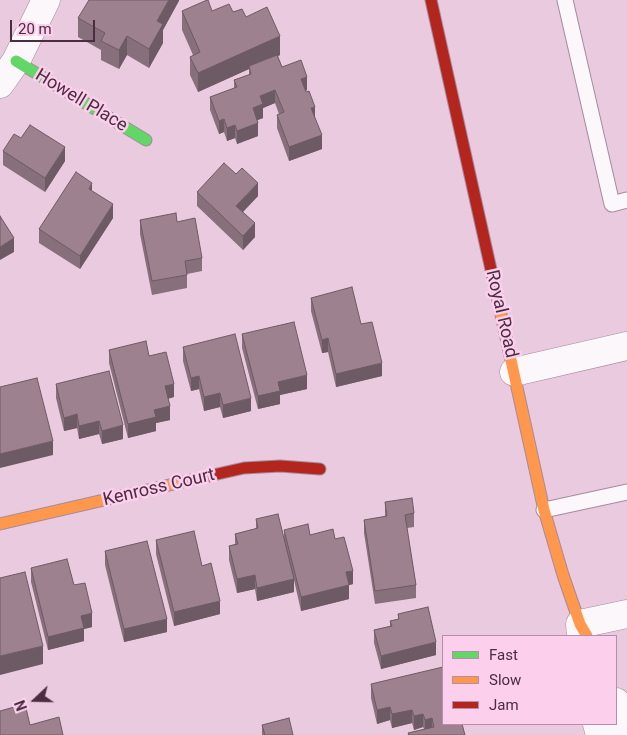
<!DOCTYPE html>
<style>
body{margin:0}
#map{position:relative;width:627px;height:735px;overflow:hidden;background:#eacadf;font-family:Roboto,sans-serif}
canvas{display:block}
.legend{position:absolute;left:442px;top:635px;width:175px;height:90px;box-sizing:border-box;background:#fccfec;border:1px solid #b58ea8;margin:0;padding:6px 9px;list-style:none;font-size:15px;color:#4a2d41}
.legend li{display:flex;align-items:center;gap:10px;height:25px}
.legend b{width:25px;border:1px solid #b58ea8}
.north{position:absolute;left:10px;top:675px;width:50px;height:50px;-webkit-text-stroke:4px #fccfec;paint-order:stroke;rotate:249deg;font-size:14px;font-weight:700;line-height:20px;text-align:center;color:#4a2d41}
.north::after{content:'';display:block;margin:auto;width:18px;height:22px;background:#4a2d41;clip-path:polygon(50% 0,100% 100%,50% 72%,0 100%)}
.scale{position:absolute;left:10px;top:20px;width:85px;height:22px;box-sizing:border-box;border:2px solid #4a2d41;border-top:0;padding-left:6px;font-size:15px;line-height:18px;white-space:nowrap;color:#4a2d41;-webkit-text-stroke:4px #fccfec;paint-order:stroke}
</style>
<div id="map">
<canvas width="627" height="735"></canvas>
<ul class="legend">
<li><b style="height:6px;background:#63d668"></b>Fast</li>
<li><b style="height:6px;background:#ff974d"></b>Slow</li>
<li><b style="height:6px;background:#b3261e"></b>Jam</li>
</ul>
<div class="north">N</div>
<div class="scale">20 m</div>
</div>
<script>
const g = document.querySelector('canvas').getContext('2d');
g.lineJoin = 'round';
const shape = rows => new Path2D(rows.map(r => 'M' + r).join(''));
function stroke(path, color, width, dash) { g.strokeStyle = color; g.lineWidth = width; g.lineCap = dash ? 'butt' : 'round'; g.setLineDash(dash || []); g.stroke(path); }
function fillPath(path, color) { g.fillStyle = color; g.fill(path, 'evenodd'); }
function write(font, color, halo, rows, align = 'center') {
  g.font = font + ' Roboto,sans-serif'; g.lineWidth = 5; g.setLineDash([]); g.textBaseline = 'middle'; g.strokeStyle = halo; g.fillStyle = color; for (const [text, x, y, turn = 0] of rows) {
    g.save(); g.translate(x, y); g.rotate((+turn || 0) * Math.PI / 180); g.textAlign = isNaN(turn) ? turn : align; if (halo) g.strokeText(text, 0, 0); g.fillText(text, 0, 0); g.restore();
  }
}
const lane = shape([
 [565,0,612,204,627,200],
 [544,510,627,492]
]);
const street = shape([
 [0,84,16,61,46,0],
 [514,372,627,346],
 [581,636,580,624,627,614],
 [616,702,623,722,625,735],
 [597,724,600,735]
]);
const fast = shape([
 [16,61,146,140]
]);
const slow = shape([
 [496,292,544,510,563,575,580,624,587,636],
 [0,524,191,480]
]);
const jam = shape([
 [431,0,496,292],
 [191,480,244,468,280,466,320,469]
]);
const wall = shape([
 [179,0,163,30,163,43,149,68,127,55,119,69,101,60,101,50,78,37,78,18],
 [182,11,233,12,246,17,280,55,278,56,282,67,307,90,305,91,315,117,322,149,289,161,277,128,277,115,279,114,275,103,263,108,263,118,257,120,258,136,237,144,235,138,227,141,224,132,219,134,210,110,210,97,234,88,234,80,249,75,249,69,198,92,190,75,190,57,193,55,182,30],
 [3,151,65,161,45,192,3,165],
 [92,191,113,218,80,269,39,243,39,229],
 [197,192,258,196,243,212,255,237,243,250,197,206],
 [140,220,177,222,202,258,202,271,187,274,187,288,152,295,140,234],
 [311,298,361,324,382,376,336,387,328,352,322,353,311,311],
 [242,334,307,389,280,395,280,404,258,409,242,348],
 [183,347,251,411,223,418,220,407,204,411,199,389,191,391,183,361],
 [109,350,149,356,174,397,168,399,170,420,156,423,156,431,128,438,109,363],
 [56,384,123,439,102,444,99,434,79,439,77,428,64,431,56,398],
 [385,502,414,513,414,527,407,528,416,585,416,598,375,604,364,533,364,520,385,517],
 [256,519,284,541,284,530,310,535,335,539,353,584,349,585,349,599,301,611,294,580,294,592,257,601,255,589,237,593,229,560,229,546,235,544,235,534,256,529],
 [156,540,202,566,220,614,174,626,156,554],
 [105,551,167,632,124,642,105,565],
 [31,568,74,585,92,627,84,629,84,641,48,650,31,582],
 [398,614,436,655,381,669,374,643,374,630,390,626,390,621,398,619],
 [371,684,443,724,465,735,408,735,408,733,424,729,423,727,414,730,412,723,392,728,390,720,377,724,371,698],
 [262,725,293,735,262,735]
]);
const shadedWall = shape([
 [169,0,179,0,179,1,163,30,163,43,149,68,149,49,157,21],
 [127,36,127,55,119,69,119,50],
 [280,36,280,55,249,69,249,66,249,69,198,92,198,73],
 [307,77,307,90,301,93,301,79],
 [275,90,275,103,263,108,263,118,253,122,253,108,260,96],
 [315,107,315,120,311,108],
 [224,119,224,132,219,134,219,121],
 [258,123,258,136,237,144,237,131],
 [235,125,235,138,227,141,227,128],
 [322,135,322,149,289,161,289,147],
 [65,147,65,161,45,192,45,178],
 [92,183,92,196,89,189],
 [258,183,258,196,236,219,236,206],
 [113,204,113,218,80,269,80,256],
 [255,223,255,237,243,250,243,236],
 [14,238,14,252,0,260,0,247],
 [328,338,328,352,322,353,322,340],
 [382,363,382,376,336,387,336,374],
 [307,375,307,389,280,395,280,404,258,409,258,396,278,382],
 [199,376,199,389,191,391,191,378],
 [174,384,174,397,165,399,165,386],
 [220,393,220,407,204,411,204,397],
 [251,398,251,411,223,418,223,405],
 [170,406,170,420,156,423,156,431,128,438,128,424,154,410],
 [77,414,77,428,64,431,64,418],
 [99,421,99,434,79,439,79,426],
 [123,425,123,439,102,444,102,431],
 [53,441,53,455,0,468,0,454],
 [353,571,353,584,346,586,346,572],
 [255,575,255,589,237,593,237,579],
 [294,579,294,592,257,601,257,588],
 [349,585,349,599,301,611,301,597],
 [220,601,220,614,174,626,174,612],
 [92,613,92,627,84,629,84,641,48,650,48,637,81,616],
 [167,619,167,632,124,642,124,629],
 [436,642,436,655,381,669,381,656],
 [43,646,43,664,0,675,0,656],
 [390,707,390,720,377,724,377,710],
 [412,710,412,723,392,728,392,714],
 [423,714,423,727,414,730,414,716],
 [432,718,432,732,425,734,425,720]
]);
const building = shape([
 [89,0,169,0,157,21,163,24,149,49,127,36,119,50,101,41,105,33,78,18,89,0],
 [207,0,208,0,212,11,229,4,233,12,242,9,246,17,267,7,280,36,198,73,190,57,200,52,182,11,207,0],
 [277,55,282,67,301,60,307,77,301,79,306,92,309,91,315,107,311,108,322,135,289,147,277,115,284,112,275,90,260,96,263,104,253,108,258,123,237,131,235,125,227,128,224,119,219,121,210,97,237,87,234,80,251,74,249,66,277,55],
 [30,125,65,147,45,178,3,151,14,134,21,138,30,125],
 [224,163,236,174,242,168,258,183,236,206,255,223,243,236,197,192,224,163],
 [76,172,92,183,89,189,113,204,80,256,39,229,76,172],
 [176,213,177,222,195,218,202,258,185,261,187,275,152,281,140,220,176,213],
 [0,216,14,238,0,247,0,216],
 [352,287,361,324,372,322,382,363,336,374,328,338,322,340,311,298,352,287],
 [294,322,307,375,278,382,280,391,258,396,242,334,294,322],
 [235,334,251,398,223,405,220,393,204,397,199,376,191,378,183,347,235,334],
 [146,341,149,356,166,352,174,384,165,386,170,406,154,410,156,417,128,424,109,350,146,341],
 [109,371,123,425,102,431,99,421,79,426,77,414,64,418,56,384,109,371],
 [37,378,53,441,0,454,0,387,37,378],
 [412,498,414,513,405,515,416,585,375,591,364,520,387,516,385,502,412,498],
 [278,514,294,579,257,588,255,575,237,579,229,546,238,544,235,534,258,528,256,519,278,514],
 [308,524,310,535,333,529,335,539,344,537,353,571,346,572,349,585,301,597,284,530,308,524],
 [194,531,202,566,211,563,220,601,174,612,156,540,194,531],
 [147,541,167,619,124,629,105,551,147,541],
 [67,559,74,585,85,583,92,613,81,616,84,628,48,637,31,568,67,559],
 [25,572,43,646,0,656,0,578,25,572],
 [428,607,436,642,381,656,374,630,392,626,390,621,399,619,398,614,428,607],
 [443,667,443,724,462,724,465,735,409,735,408,733,434,727,432,718,425,720,423,714,414,716,412,710,392,714,390,707,377,710,371,684,443,667],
 [25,704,30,725,59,717,63,735,0,735,0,711,25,704],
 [289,718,293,735,265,735,262,725,289,718]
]);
const streetNames = [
 ["Howell Place",81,101,31],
 ["Royal Road",501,314,77],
 ["Kenross Court",159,488,-13]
];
stroke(lane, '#a58b9d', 17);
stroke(street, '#a58b9d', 29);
stroke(fast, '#a58b9d', 13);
stroke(slow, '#a58b9d', 13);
stroke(jam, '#a58b9d', 13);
stroke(lane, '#fcf7fa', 15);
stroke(street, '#fcf7fa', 28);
stroke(fast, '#63d668', 11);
stroke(slow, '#ff974d', 11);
stroke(jam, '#b3261e', 11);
fillPath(wall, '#876f7b');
fillPath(shadedWall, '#6e5a64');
fillPath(building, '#9d818f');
stroke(building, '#6e5a64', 1);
write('18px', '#4a2d41', '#fccfec', streetNames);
</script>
